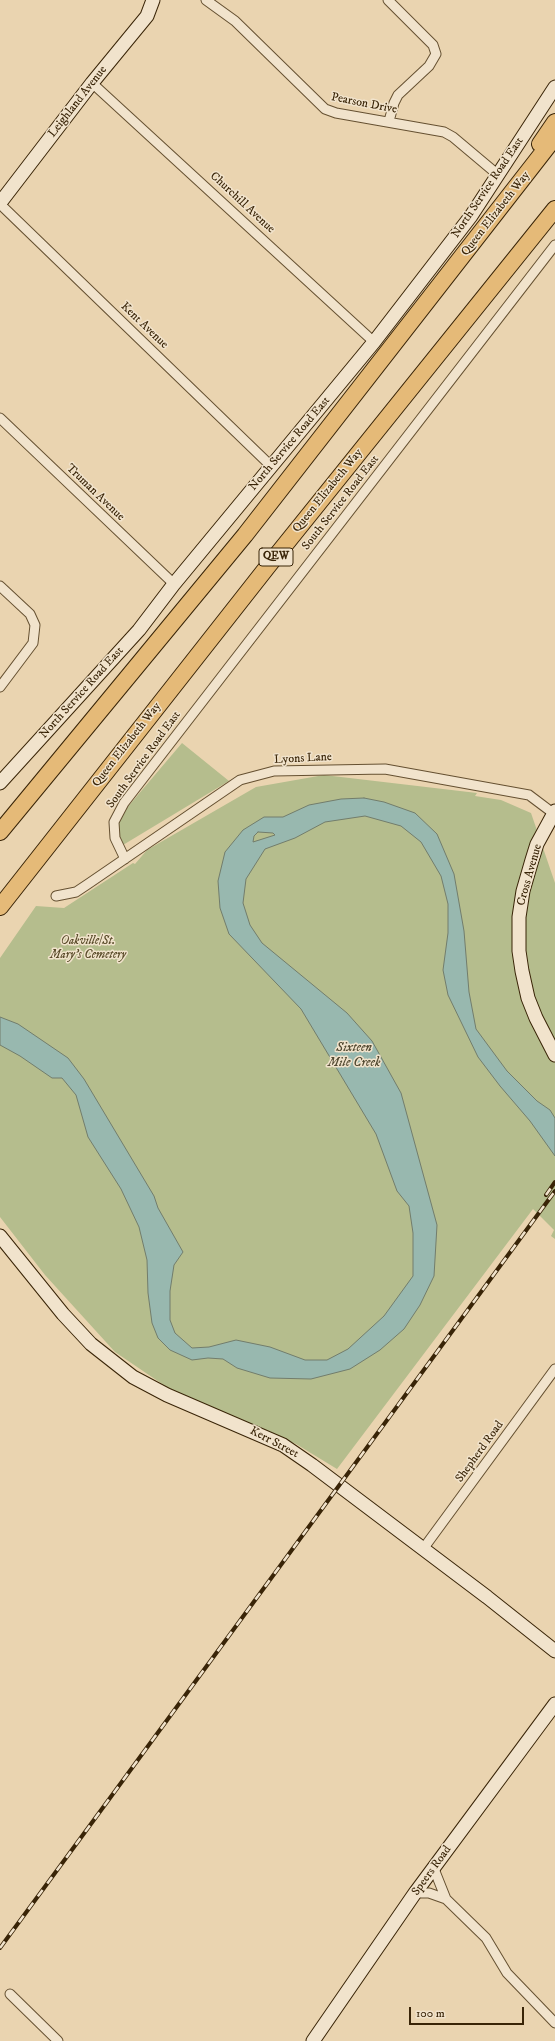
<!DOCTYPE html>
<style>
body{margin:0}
#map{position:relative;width:555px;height:2041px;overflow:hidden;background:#ead4b0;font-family:"IM FELL DW Pica",serif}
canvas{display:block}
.scale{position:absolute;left:409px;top:2007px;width:115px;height:18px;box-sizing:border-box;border:2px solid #392407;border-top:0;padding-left:5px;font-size:12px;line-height:14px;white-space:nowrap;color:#392407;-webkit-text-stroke:3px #f1e3cc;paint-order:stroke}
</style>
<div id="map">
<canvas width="555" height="2041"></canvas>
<div class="scale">100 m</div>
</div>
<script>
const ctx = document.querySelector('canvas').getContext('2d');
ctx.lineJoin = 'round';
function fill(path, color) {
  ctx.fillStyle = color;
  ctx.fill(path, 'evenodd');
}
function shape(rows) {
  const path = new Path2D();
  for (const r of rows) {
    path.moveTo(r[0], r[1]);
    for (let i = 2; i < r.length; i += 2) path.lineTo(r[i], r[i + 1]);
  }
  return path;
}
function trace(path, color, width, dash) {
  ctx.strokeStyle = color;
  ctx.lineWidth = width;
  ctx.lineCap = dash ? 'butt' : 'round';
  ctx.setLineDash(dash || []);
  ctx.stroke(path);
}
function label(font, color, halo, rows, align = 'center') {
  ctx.font = font + ' "IM FELL DW Pica",serif';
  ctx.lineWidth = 3;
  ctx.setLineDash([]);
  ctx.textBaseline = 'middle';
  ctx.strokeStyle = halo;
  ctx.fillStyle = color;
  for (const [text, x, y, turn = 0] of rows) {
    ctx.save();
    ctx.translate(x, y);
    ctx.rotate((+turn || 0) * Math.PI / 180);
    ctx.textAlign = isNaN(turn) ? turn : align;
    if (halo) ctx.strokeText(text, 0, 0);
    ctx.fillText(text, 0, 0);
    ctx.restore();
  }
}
const green = shape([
 [182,743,229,781,123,845,117,832,120,816],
 [324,775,477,793,475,796,501,800,531,813,555,883,555,1239,551,1236,554,1230,533,1209,337,1469,296,1444,174,1392,115,1352,45,1275,0,1217,0,958,36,906,64,908,133,863,135,864,147,850,256,787]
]);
const water = shape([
 [364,798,384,802,415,813,437,834,454,874,464,931,469,992,476,1029,507,1071,537,1101,550,1110,555,1118,555,1156,530,1121,500,1086,478,1057,448,995,443,970,448,933,448,904,441,876,421,842,401,826,365,816,325,822,295,838,265,849,246,879,243,903,250,925,262,943,347,1013,372,1041,401,1093,437,1225,434,1276,420,1305,404,1329,380,1350,350,1369,311,1379,270,1378,237,1368,223,1359,208,1358,192,1360,170,1350,158,1338,152,1323,148,1293,147,1260,139,1227,121,1189,88,1137,76,1095,62,1078,52,1078,20,1056,0,1045,0,1017,18,1024,68,1058,84,1079,154,1196,158,1208,183,1252,174,1265,170,1291,170,1320,175,1333,192,1348,209,1347,236,1340,270,1347,305,1360,327,1360,348,1349,384,1316,413,1276,413,1233,409,1206,397,1191,376,1134,301,1009,229,934,220,908,218,881,225,852,243,830,264,817,283,817,309,805,341,799,364,798],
 [258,832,273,833,275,835,253,842,254,836,258,832]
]);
const street = shape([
 [206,0,235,21,325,109,336,113,444,132,453,137,497,174],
 [388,0,433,45,436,54,429,66,398,95,394,103,389,121],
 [92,83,374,342],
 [0,204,271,466],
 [0,418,174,584],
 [0,586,30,614,35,625,33,643,0,687],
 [125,859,115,838,114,822,124,803,555,245],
 [56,896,76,892,88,884,240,780,274,771,385,769,529,795,553,813],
 [423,1549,555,1369],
 [434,1869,446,1899],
 [415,1893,429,1893,446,1899,486,1938,507,1973,555,2023],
 [10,1994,58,2041]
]);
const secondary = shape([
 [0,203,92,83,147,16,153,0],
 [0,783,139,630,174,584,374,342,471,216,555,87],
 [555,811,537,844,532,860,523,891,519,917,519,951,522,971,528,998,536,1018,555,1055],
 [0,1236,63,1314,91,1344,133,1377,167,1395,283,1445,312,1465,487,1597,555,1651],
 [313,2041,415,1893,555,1704]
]);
const highway = shape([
 [540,144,555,122],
 [0,832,245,535,555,137],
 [0,907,268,566,555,209]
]);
const rail = shape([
 [546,1195,555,1182],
 [0,1948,555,1191]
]);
const shields = [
 [276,557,34]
];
const shieldNames = [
 ["QEW",276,557]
];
const streetNames = [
 ["Leighland Avenue",78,102,-52],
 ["Pearson Drive",364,104,11],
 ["North Service Road East",488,188,-56],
 ["Churchill Avenue",242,203,43],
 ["Queen Elizabeth Way",496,214,-52],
 ["Kent Avenue",144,326,44],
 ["North Service Road East",290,444,-50],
 ["Queen Elizabeth Way",328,491,-51],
 ["Truman Avenue",95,493,44],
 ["South Service Road East",341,503,-52],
 ["North Service Road East",82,693,-48],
 ["Queen Elizabeth Way",127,745,-52],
 ["Lyons Lane",303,759,-3],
 ["South Service Road East",144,760,-54],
 ["Cross Avenue",530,875,-74],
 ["Kerr Street",274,1443,28],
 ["Shepherd Road",480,1452,-54],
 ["Speers Road",432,1871,-54]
];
const parkNames = [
 ["Oakville/St.",88,942],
 ["Mary's Cemetery",88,956]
];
const waterNames = [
 ["Sixteen",354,1048],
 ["Mile Creek",354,1063]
];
fill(green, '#b5bd8d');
fill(water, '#98b8af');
trace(water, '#727d6c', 1);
trace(street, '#655031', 11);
trace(secondary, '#392407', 15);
trace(highway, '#392407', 18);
trace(street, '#f1e3cc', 9);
trace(secondary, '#f1e3cc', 13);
trace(highway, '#e5ba78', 16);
trace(rail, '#392407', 4);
trace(rail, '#f1e3cc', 2.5, [8]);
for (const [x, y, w] of shields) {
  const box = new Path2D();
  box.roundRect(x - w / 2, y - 9, w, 18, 3);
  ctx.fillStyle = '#f1e3cc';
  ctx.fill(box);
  trace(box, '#392407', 1);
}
label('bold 11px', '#392407', null, shieldNames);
label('12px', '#392407', '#f1e3cc', streetNames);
label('italic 12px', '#584a28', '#f1e3cc', parkNames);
label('italic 13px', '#514931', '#f1e3cc', waterNames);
</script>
